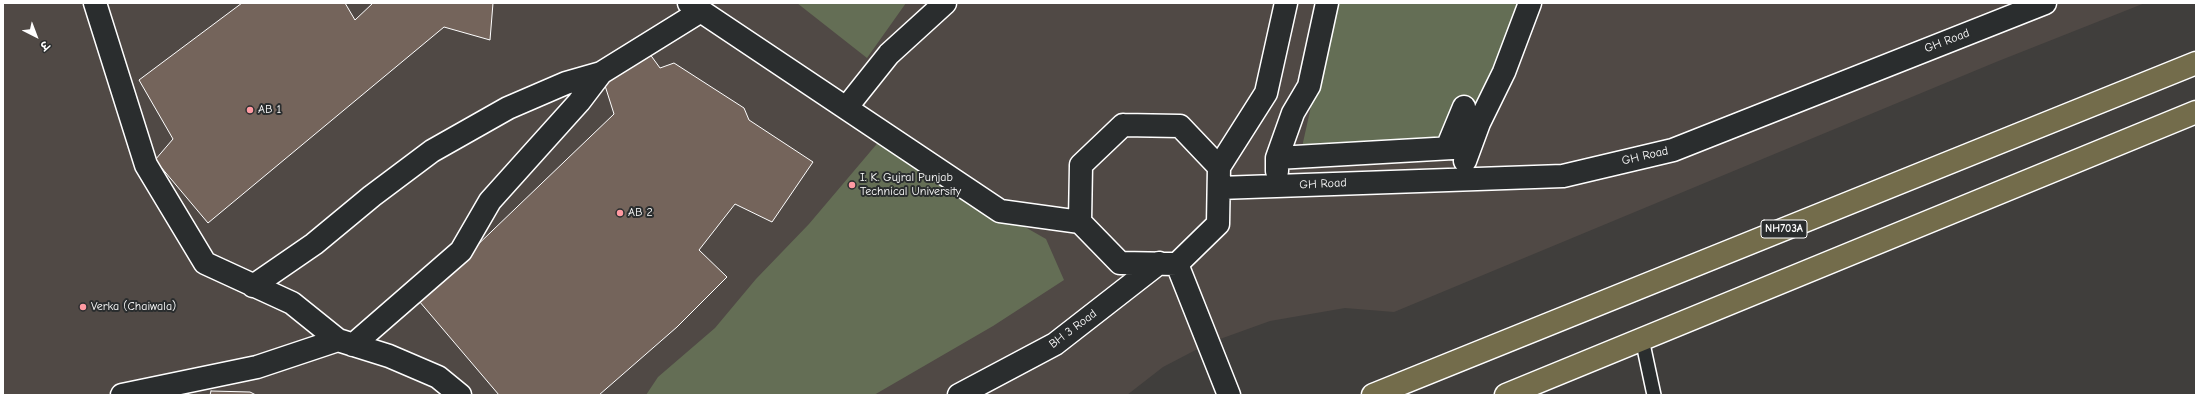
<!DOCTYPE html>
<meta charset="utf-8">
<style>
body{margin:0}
#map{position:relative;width:2199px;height:398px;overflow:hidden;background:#403e3c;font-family:"Comic Neue","Playpen Sans Deva",sans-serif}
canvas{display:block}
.frame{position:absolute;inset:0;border:4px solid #fff;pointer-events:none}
.north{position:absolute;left:16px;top:16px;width:40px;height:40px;-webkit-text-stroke:3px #2a2d2e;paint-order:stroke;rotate:138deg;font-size:11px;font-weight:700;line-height:16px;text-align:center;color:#fff}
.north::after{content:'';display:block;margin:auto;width:14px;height:18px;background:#fff;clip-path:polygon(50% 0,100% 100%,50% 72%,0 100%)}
</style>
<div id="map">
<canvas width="2199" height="398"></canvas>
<div class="frame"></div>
<div class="north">उ</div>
</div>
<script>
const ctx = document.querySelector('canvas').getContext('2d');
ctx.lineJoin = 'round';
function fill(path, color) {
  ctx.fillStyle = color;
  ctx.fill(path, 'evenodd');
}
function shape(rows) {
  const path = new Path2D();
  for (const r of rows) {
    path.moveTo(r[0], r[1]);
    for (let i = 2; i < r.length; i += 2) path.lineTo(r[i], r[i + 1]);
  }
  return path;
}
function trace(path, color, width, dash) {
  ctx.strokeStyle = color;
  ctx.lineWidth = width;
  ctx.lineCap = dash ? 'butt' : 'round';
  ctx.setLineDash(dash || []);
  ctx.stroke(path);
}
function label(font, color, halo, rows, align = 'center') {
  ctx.font = font + ' "Comic Neue",sans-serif';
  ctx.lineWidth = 4;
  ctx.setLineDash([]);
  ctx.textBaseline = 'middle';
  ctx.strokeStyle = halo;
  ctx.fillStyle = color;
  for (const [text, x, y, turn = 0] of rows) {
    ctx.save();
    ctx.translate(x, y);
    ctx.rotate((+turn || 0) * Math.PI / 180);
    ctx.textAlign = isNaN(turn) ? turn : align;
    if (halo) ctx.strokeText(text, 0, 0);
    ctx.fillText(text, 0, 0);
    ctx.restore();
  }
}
const built = shape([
 [3,3,2145,3,1996,62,1394,312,1345,308,1270,321,1209,343,1163,367,1127,395,3,395]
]);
const green = shape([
 [797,3,906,3,867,58],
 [1334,3,1525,3,1461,148,1302,147],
 [881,139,953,186,1046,239,1064,280,993,326,874,395,646,395,658,377,715,328,756,279,809,224]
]);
const building = shape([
 [242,3,345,3,355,20,373,3,493,3,490,40,444,27,208,223,155,160,173,139,139,80,242,3],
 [644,46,660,68,674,63,744,108,749,120,813,162,772,222,735,204,699,250,727,277,677,327,599,395,499,395,419,301,614,114,601,73,644,46],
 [211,391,250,392,256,395,210,395,211,391]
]);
const lane = shape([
 [1642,339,1654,395]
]);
const street = shape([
 [95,3,146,165,205,263,292,303,338,340,389,356,438,377,460,395],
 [689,3,1000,211,1080,222],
 [846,108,889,54,945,3],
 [1123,125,1180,126,1219,167,1218,224,1177,264,1120,263,1080,222,1081,165,1123,125],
 [1447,148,1464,107],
 [1277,158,1470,147],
 [1465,161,1479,123,1504,72,1530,3],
 [1219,167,1266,93,1286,3],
 [1277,171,1277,158,1293,113,1309,86,1327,3],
 [1219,188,1563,176,1673,150,2045,3],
 [1177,264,1229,395],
 [253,286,314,244,372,196,432,151,508,108,566,83,601,73],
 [353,345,461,251,490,201,579,102,601,73,701,11],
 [122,395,257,367,338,340],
 [959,395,1055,344,1159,263]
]);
const highway = shape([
 [1373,395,2196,63],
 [1506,395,2196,112]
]);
const markers = [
 [250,110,4,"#ff9aa2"],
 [852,185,4,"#ff9aa2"],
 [620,213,4,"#ff9aa2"],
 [83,307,4,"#ff9aa2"]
];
const shields = [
 [1784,229,46]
];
const shieldNames = [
 ["NH703A",1784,229]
];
const streetNames = [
 ["GH Road",1947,41,-21],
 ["GH Road",1645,156,-13],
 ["GH Road",1323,184,-3],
 ["BH 3 Road",1073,329,-37]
];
const poiNames = [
 ["AB 1",258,110],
 ["I. K. Gujral Punjab",860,178],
 ["Technical University",860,192],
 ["AB 2",628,213],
 ["Verka (Chaiwala)",91,307]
];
fill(built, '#504945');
fill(green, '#646e55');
fill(building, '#74645b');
trace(building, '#fff', 1);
trace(lane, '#fff', 16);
trace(street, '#fff', 25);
trace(highway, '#fff', 25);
trace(lane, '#2a2d2e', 13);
trace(street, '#2a2d2e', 22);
trace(highway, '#736c4b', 22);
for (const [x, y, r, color] of markers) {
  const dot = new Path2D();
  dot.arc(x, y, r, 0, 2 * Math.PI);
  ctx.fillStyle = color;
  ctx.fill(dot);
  trace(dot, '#2a2d2e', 1.5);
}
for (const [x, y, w] of shields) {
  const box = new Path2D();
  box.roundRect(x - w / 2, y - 9, w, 18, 3);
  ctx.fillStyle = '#2a2d2e';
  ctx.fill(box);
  trace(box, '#fff', 1);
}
label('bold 11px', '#fff', null, shieldNames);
label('12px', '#fff', '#2a2d2e', streetNames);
label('12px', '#fff', '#2a2d2e', poiNames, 'left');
</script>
